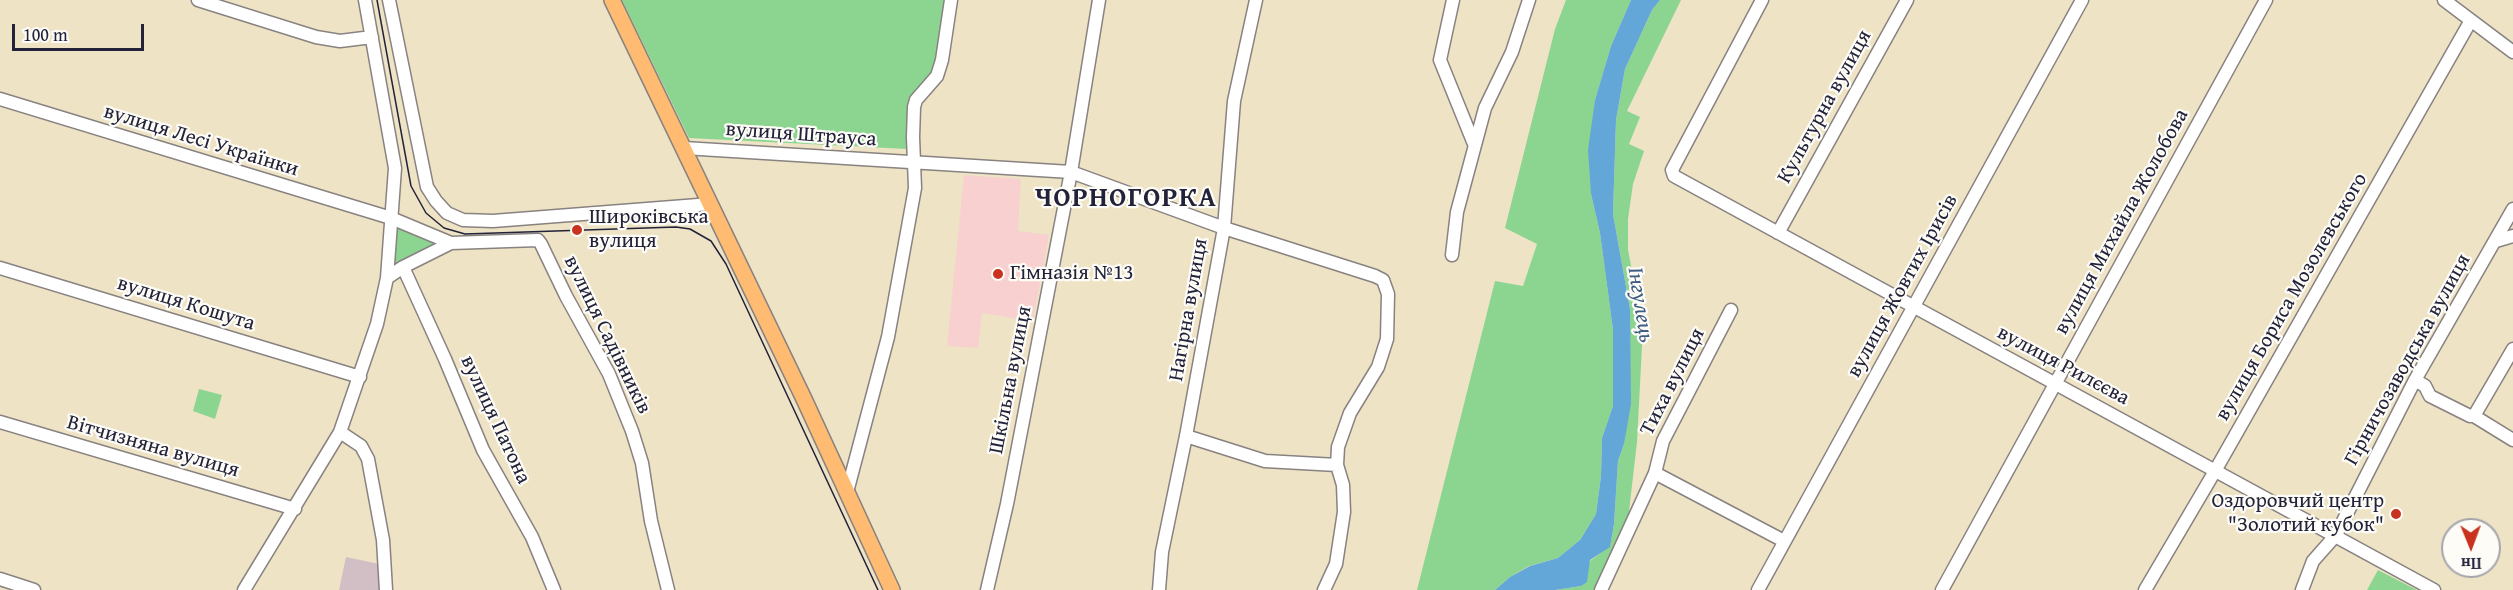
<!DOCTYPE html>
<meta charset="utf-8">
<style>
body{margin:0}
#map{position:relative;width:2513px;height:590px;overflow:hidden;background:#eee3c5;font-family:"Gentium Book Plus",serif}
canvas{display:block}
.north{position:absolute;left:2441px;top:518px;width:60px;height:60px;box-sizing:border-box;background:#fdfcf7;border:2px solid #a5a5ac;border-radius:50%;rotate:179deg;font-size:16px;font-weight:700;line-height:24px;text-align:center;color:#22223b}
.north::after{content:'';display:block;margin:auto;width:21px;height:27px;background:#c8321e;clip-path:polygon(50% 0,100% 100%,50% 72%,0 100%)}
.scale{position:absolute;left:12px;top:24px;width:132px;height:27px;box-sizing:border-box;border:3px solid #22223b;border-top:0;padding-left:8px;font-size:18px;line-height:21px;white-space:nowrap;color:#22223b;-webkit-text-stroke:4px #fdfcf7;paint-order:stroke}
</style>
<div id="map">
<canvas width="2513" height="590"></canvas>
<div class="north">Пн</div>
<div class="scale">100 m</div>
</div>
<script>
const ctx = document.querySelector('canvas').getContext('2d');
ctx.lineJoin = 'round';
function fill(path, color) {
  ctx.fillStyle = color;
  ctx.fill(path, 'evenodd');
}
function shape(rows) {
  const path = new Path2D();
  for (const r of rows) {
    path.moveTo(r[0], r[1]);
    for (let i = 2; i < r.length; i += 2) path.lineTo(r[i], r[i + 1]);
  }
  return path;
}
function trace(path, color, width, dash) {
  ctx.strokeStyle = color;
  ctx.lineWidth = width;
  ctx.lineCap = dash ? 'butt' : 'round';
  ctx.setLineDash(dash || []);
  ctx.stroke(path);
}
function label(font, color, halo, rows, align = 'center') {
  ctx.font = font + ' "Gentium Book Plus",serif';
  ctx.lineWidth = 4.5;
  ctx.setLineDash([]);
  ctx.textBaseline = 'middle';
  ctx.strokeStyle = halo;
  ctx.fillStyle = color;
  for (const [text, x, y, turn = 0] of rows) {
    ctx.save();
    ctx.translate(x, y);
    ctx.rotate((+turn || 0) * Math.PI / 180);
    ctx.textAlign = isNaN(turn) ? turn : align;
    if (halo) ctx.strokeText(text, 0, 0);
    ctx.fillText(text, 0, 0);
    ctx.restore();
  }
}
const built = shape([
 [964,175,1021,179,1018,231,1049,235,1033,321,982,313,978,348,947,346]
]);
const industrial = shape([
 [346,557,384,565,385,590,339,590]
]);
const green = shape([
 [622,0,945,0,934,69,910,102,907,149,689,138],
 [1566,0,1631,0,1611,46,1595,100,1591,194,1600,233,1613,330,1613,406,1602,438,1601,476,1596,514,1580,540,1558,558,1529,566,1510,577,1495,590,1417,590,1495,281,1523,286,1537,244,1505,228,1555,29],
 [1660,0,1681,0,1627,111,1640,117,1629,144,1644,151,1633,184,1628,219,1628,250,1643,327,1637,442,1628,520,1598,590,1555,590,1581,586,1590,561,1610,546,1614,524,1618,461,1624,444,1630,309,1613,214,1616,120,1625,69,1652,10],
 [391,218,451,243,387,278],
 [199,389,222,395,215,419,193,411],
 [2378,570,2417,590,2367,590]
]);
const water = shape([
 [1631,0,1660,0,1652,10,1625,69,1616,120,1613,214,1630,309,1631,404,1624,444,1618,461,1614,524,1610,547,1590,560,1587,582,1581,586,1555,590,1495,590,1510,577,1530,566,1558,558,1580,540,1596,514,1601,476,1602,438,1613,406,1613,330,1600,233,1591,194,1588,150,1595,100,1611,46]
]);
const minor = shape([
 [198,0,316,37,340,41,372,37],
 [389,0,427,187,436,201,447,213,463,220,493,221,711,204],
 [1453,0,1440,60,1474,144],
 [1762,0,1672,170,1674,176,2434,590],
 [2444,0,2513,52],
 [0,99,391,218,451,243],
 [684,148,1071,172,1224,228,1375,276,1383,280,1388,294,1387,339,1378,367,1350,413,1338,447,1337,465,1343,485,1344,512,1336,564,1324,590],
 [1778,233,1907,0],
 [2496,241,2513,236],
 [1452,255,1457,212,1485,108,1512,52,1529,0],
 [403,267,445,359,483,450,532,537,554,590],
 [0,268,360,377],
 [387,278,403,267,451,243,538,240,541,244,566,296,609,374,632,431,642,463,651,521,668,590],
 [2415,380,2425,386,2430,396,2470,416,2474,416,2513,440],
 [2474,416,2513,349],
 [0,422,295,509],
 [340,432,361,446,368,459,383,540,386,590],
 [1186,436,1265,461,1337,465],
 [1655,473,1784,541],
 [847,492,888,337,915,188,913,137,914,107,916,100,937,76,942,60,951,0],
 [0,579,34,590],
 [244,590,340,432,377,324,387,278,395,168,365,0],
 [987,590,1007,504,1071,172,1099,0],
 [1159,590,1162,552,1186,436,1224,228,1234,101,1256,0],
 [1601,590,1655,473,1663,441,1731,310],
 [1758,590,2082,0],
 [1942,590,2266,0],
 [2145,590,2215,471,2470,22],
 [2302,590,2313,561,2336,535,2415,380,2513,209]
]);
const major = shape([
 [612,0,804,399,892,590]
]);
const tram = shape([
 [377,0,411,186,426,213,444,228,465,234,676,227,690,229,711,241,726,264,878,590]
]);
const markers = [
 [577,230,6,"#c8321e"],
 [998,274,6,"#c8321e"],
 [2396,514,6,"#c8321e"]
];
const streetNames = [
 ["Культурна вулиця",1825,107,-61],
 ["вулиця Штрауса",801,135,4],
 ["вулиця Лесі Українки",201,141,17],
 ["вулиця Михайла Жолобова",2122,222,-61],
 ["вулиця Жовтих Ірисів",1903,286,-61],
 ["вулиця Бориса Мозолевського",2292,297,-60],
 ["вулиця Кошута",186,304,17],
 ["Нагірна вулиця",1189,310,-80],
 ["вулиця Садівників",607,335,64],
 ["Гірничозаводська вулиця",2408,360,-61],
 ["вулиця Рилєєва",2063,366,28],
 ["Шкільна вулиця",1011,380,-79],
 ["Тиха вулиця",1673,382,-63],
 ["вулиця Патона",495,420,65],
 ["Вітчизняна вулиця",153,447,16]
];
const poiNames = [
 ["Широківська",589,218],
 ["вулиця",589,242],
 ["Гімназія №13",1010,274],
 ["Оздоровчий центр",2384,502,"right"],
 ["\"Золотий кубок\"",2384,526,"right"]
];
const waterNames = [
 ["Інгулець",1640,305,81]
];
const districtNames = [
 ["ЧОРНОГОРКА",1126,199]
];
fill(built, '#f7d0cf');
fill(industrial, '#d2bec5');
fill(green, '#8cd591');
fill(water, '#63a7d8');
trace(minor, '#888280', 15);
trace(major, '#888280', 18);
trace(minor, '#fff', 12);
trace(major, '#febb71', 15);
trace(tram, '#22223b', 1.5);
for (const [x, y, r, color] of markers) {
  const dot = new Path2D();
  dot.arc(x, y, r, 0, 2 * Math.PI);
  ctx.fillStyle = color;
  ctx.fill(dot);
  trace(dot, '#fdfcf7', 2);
}
label('21px', '#22223b', '#fdfcf7', streetNames);
label('21px', '#22223b', '#fdfcf7', poiNames, 'left');
label('italic 22px', '#3f5e82', '#fdfcf7', waterNames);
ctx.letterSpacing = '1.5px';
label('bold 27px', '#22223b', '#fdfcf7', districtNames);
ctx.letterSpacing = '0px';
</script>
